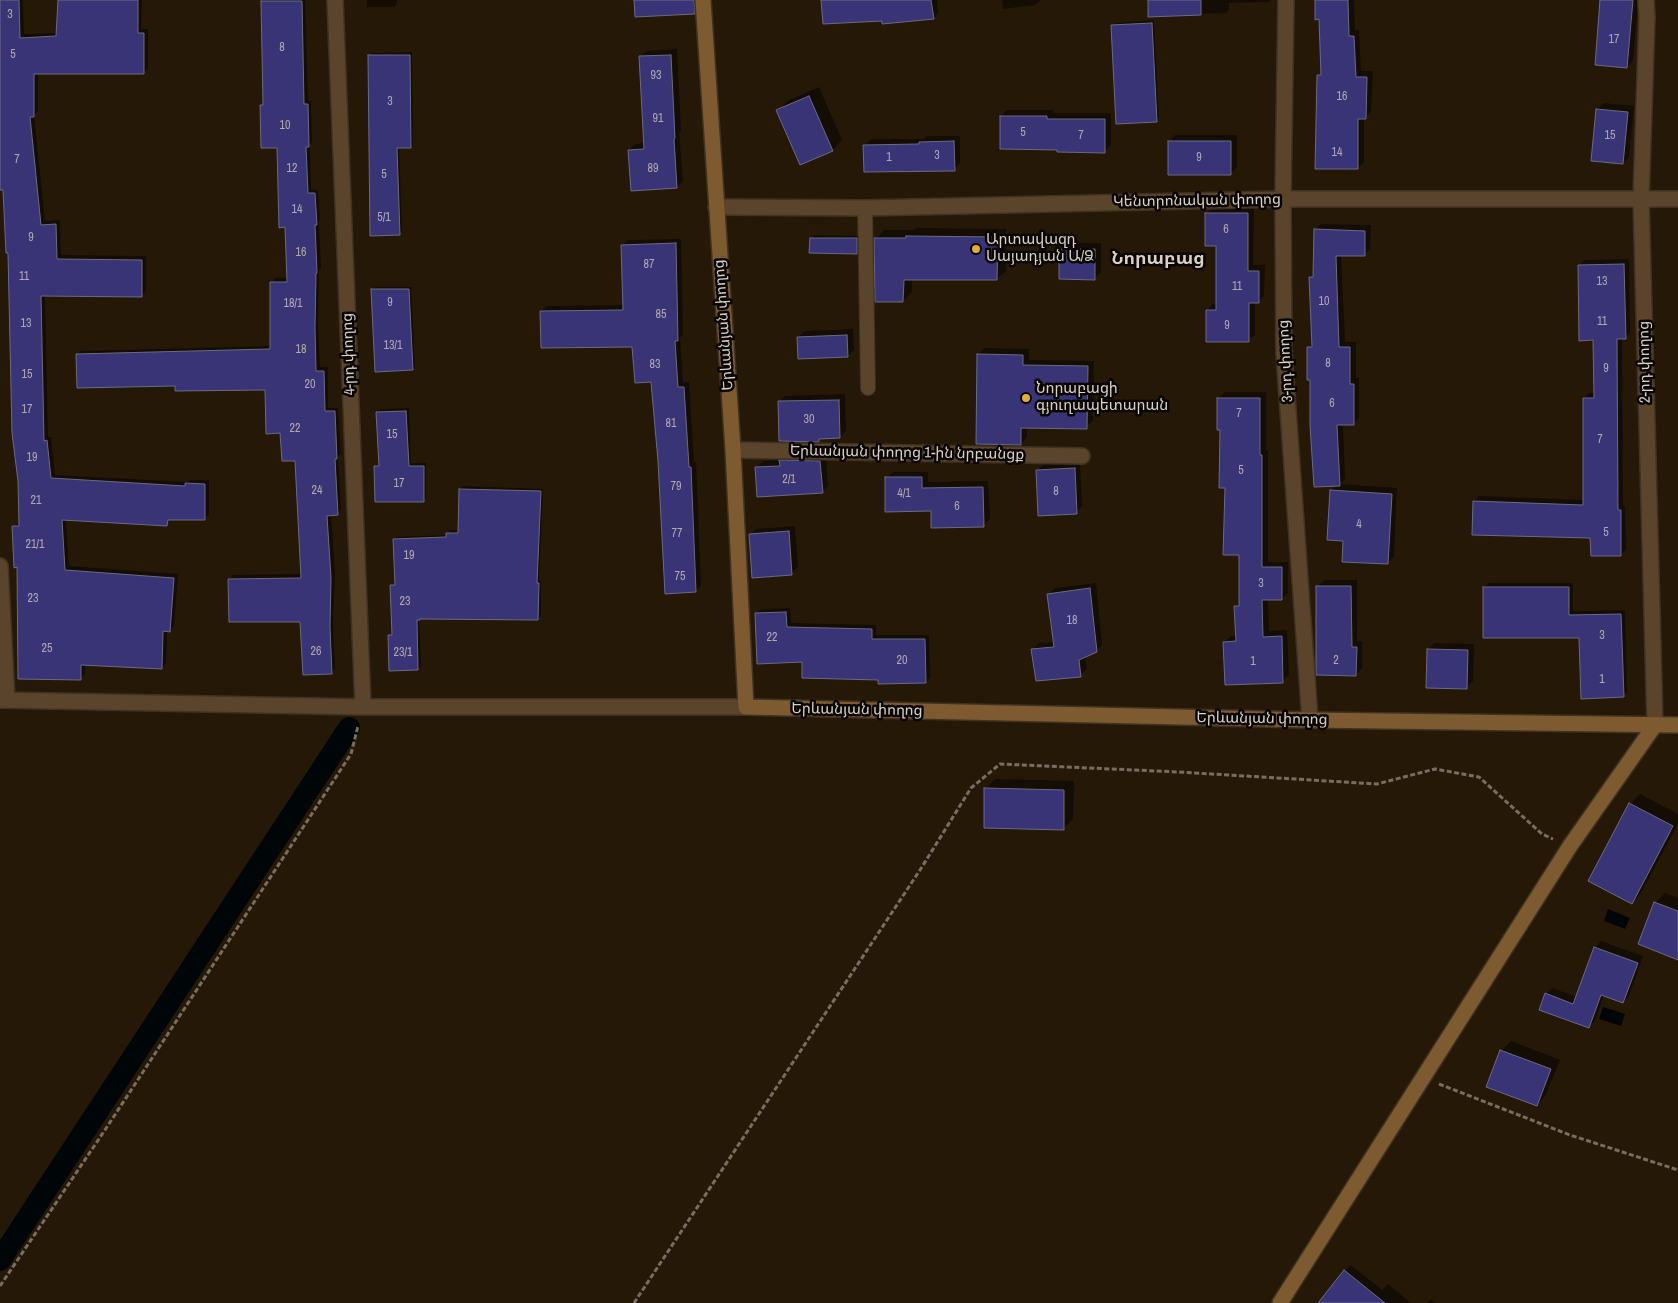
<!DOCTYPE html>
<meta charset="utf-8">
<style>
body{margin:0}
canvas{display:block;background:#251807}
</style>
<canvas width="1678" height="1303"></canvas>
<script>
const ctx = document.querySelector('canvas').getContext('2d');
ctx.lineJoin = 'round';
function fill(path, color) {
  ctx.fillStyle = color;
  ctx.fill(path, 'evenodd');
}
function shape(rows) {
  const path = new Path2D();
  for (const r of rows) {
    path.moveTo(r[0], r[1]);
    for (let i = 2; i < r.length; i += 2) path.lineTo(r[i], r[i + 1]);
  }
  return path;
}
function trace(path, color, width, dash) {
  ctx.strokeStyle = color;
  ctx.lineWidth = width;
  ctx.lineCap = dash ? 'butt' : 'round';
  ctx.setLineDash(dash || []);
  ctx.stroke(path);
}
function label(font, color, halo, rows, align = 'center') {
  ctx.font = font + ' "Archivo Narrow","Noto Sans Armenian",sans-serif';
  ctx.lineWidth = 5;
  ctx.setLineDash([]);
  ctx.textBaseline = 'middle';
  ctx.strokeStyle = halo;
  ctx.fillStyle = color;
  for (const [text, x, y, turn = 0] of rows) {
    ctx.save();
    ctx.translate(x, y);
    ctx.rotate((+turn || 0) * Math.PI / 180);
    ctx.textAlign = isNaN(turn) ? turn : align;
    if (halo) ctx.strokeText(text, 0, 0);
    ctx.fillText(text, 0, 0);
    ctx.restore();
  }
}
const water = shape([
 [1608,909,1630,918,1625,929,1604,921],
 [1603,1007,1625,1014,1621,1026,1599,1019]
]);
const shadow = shape([
 [0,0,23,0,24,34,58,33,58,0,142,0,141,29,148,29,148,68,144,73,38,73,38,111,34,115,45,221,60,220,61,255,146,256,146,291,142,295,45,295,48,437,51,437,55,475,188,482,190,480,209,480,209,515,204,519,171,518,167,525,66,519,69,566,178,574,174,626,170,630,167,630,166,663,161,668,85,664,85,674,80,679,18,566,13,527,20,522,9,252,4,188,0,181],
 [264,0,305,0,308,101,311,101,312,142,310,145,311,190,318,190,320,220,319,222,321,268,319,270,318,323,320,367,328,367,328,408,338,408,341,454,338,456,341,510,337,514,331,514,335,573,333,622,335,669,331,673,301,620,230,579,233,575,302,574,296,459,281,431,266,388,176,385,77,355,81,351,271,346,272,282,275,278,288,278,286,226,279,147,261,105,264,103,262,2],
 [367,0,397,0,397,4,394,7,367,7],
 [823,0,937,0,938,13,934,18,883,20],
 [1002,0,1040,0,1040,1,1035,5,1003,9],
 [1149,0,1271,0,1269,2,1229,3,1229,9,1226,13,1150,15],
 [1316,0,1354,0,1355,30,1359,30,1361,71,1373,71,1371,112,1364,118,1364,162,1358,168,1319,76,1322,72,1320,18],
 [1601,0,1638,0,1633,61,1627,67],
 [1154,20,1159,118,1156,121,1112,25,1115,23],
 [677,49,681,131,679,133,683,181,677,187,629,150,635,144,645,143,640,57,647,51],
 [412,52,413,144,411,147,399,147,402,231,399,234,369,56,372,53],
 [819,87,842,140,833,150,801,164,778,111,787,101],
 [1604,103,1634,106,1629,157,1623,163,1592,160,1597,109],
 [1007,110,1053,110,1053,113,1111,113,1111,145,1105,151,1058,149,1001,116],
 [1175,135,1237,135,1237,167,1231,173,1169,142],
 [927,136,960,136,960,163,954,170,864,146,871,139,924,139],
 [1212,208,1254,208,1253,265,1265,265,1264,296,1258,302,1255,302,1255,335,1248,341,1207,310,1213,304,1217,304,1217,244,1206,214],
 [1321,224,1371,225,1370,249,1364,255,1341,254,1345,342,1356,342,1356,378,1359,378,1359,418,1353,424,1343,424,1345,479,1340,484,1397,488,1394,557,1387,563,1344,539,1331,491,1337,485,1312,379,1308,348,1313,343,1310,278,1314,274,1315,230],
 [916,228,1006,229,1006,271,997,279,912,279,912,292,903,301,876,239,884,230,914,230],
 [814,235,859,236,859,250,857,253,811,238],
 [681,239,683,334,680,338,683,382,689,382,694,462,696,462,701,585,696,591,659,461,653,380,633,346,541,311,547,306,624,305,622,246,628,240],
 [1066,243,1101,243,1101,272,1095,278,1060,249],
 [1629,259,1630,333,1625,338,1622,338,1623,506,1625,506,1626,550,1620,555,1592,537,1474,502,1479,496,1584,500,1584,398,1589,393,1595,393,1594,339,1579,266,1584,260],
 [375,287,411,287,415,366,413,369,372,290],
 [853,329,854,350,848,356,798,337,805,331],
 [984,348,1029,349,1029,360,1094,361,1093,421,1086,427,1027,426,1027,437,1021,444,978,355],
 [1225,392,1266,392,1266,450,1268,450,1268,562,1288,562,1288,593,1282,599,1268,599,1269,631,1287,630,1289,675,1282,682,1224,643,1231,636,1237,636,1236,606,1240,602,1241,554,1226,486,1218,398],
 [845,394,846,431,840,437,822,438,819,441,779,402,785,396],
 [409,408,411,463,426,463,426,498,424,500,375,466,380,464,378,412,381,409],
 [787,454,826,455,828,486,822,492,756,468,763,461,781,460],
 [1080,463,1082,506,1076,513,1037,471,1044,464],
 [893,472,928,472,928,482,988,481,990,519,983,526,932,510,886,478],
 [463,486,543,489,539,581,541,581,541,615,538,618,421,617,419,619,421,666,418,669,389,636,392,633,391,585,396,583,395,539,397,537,447,535,450,530,459,531,460,489],
 [795,526,798,567,792,573,750,535,756,529],
 [1324,580,1357,580,1357,641,1362,641,1362,668,1356,675,1317,587],
 [1096,583,1102,645,1096,651,1085,656,1087,669,1080,675,1033,649,1039,643,1055,642,1049,594,1055,588],
 [1489,583,1573,583,1573,611,1625,610,1627,692,1623,696,1580,637,1485,587],
 [790,608,791,623,876,625,876,635,929,635,930,678,926,682,879,679,803,661,756,614,761,609],
 [1434,643,1474,644,1473,681,1466,688,1428,650],
 [995,779,1074,781,1073,819,1063,829,986,789],
 [1640,794,1678,814,1678,824,1641,893,1632,903,1590,881,1630,804],
 [1665,893,1678,898,1678,958,1655,903],
 [1601,941,1643,956,1629,996,1623,1002,1604,995,1595,1021,1589,1027,1546,994,1552,988,1577,997,1595,948],
 [1511,1041,1560,1060,1546,1095,1537,1105,1501,1051],
 [1351,1265,1382,1290,1388,1284,1411,1303,1333,1303,1345,1271],
 [1431,1299,1436,1303,1427,1303]
]);
const canal = shape([
 [0,1260,349,728]
]);
const building = shape([
 [0,0,19,0,20,38,56,36,58,0,138,0,138,33,144,33,144,74,34,74,34,117,30,117,41,225,56,224,57,259,142,260,142,297,41,296,44,441,47,440,51,478,185,486,185,483,205,484,205,520,168,520,167,526,62,520,65,570,174,578,170,632,163,631,162,669,81,665,81,680,18,679,17,567,14,568,12,526,19,526,18,481,12,433,8,253,6,253,3,190,0,190,0,0],
 [634,0,694,0,695,14,635,17,634,0],
 [821,0,931,0,934,19,882,24,882,21,823,24,821,0],
 [1148,0,1201,0,1201,15,1148,17,1148,0],
 [1315,0,1348,0,1349,36,1354,36,1356,77,1367,77,1366,119,1358,119,1358,169,1315,169,1317,75,1321,75,1319,19,1315,20,1315,0],
 [1600,0,1633,0,1627,68,1595,65,1600,0],
 [261,1,302,1,304,104,308,104,309,147,306,147,308,193,315,193,317,225,315,225,317,273,316,273,315,327,316,371,324,371,325,411,335,411,337,459,335,459,338,515,327,516,331,578,330,627,332,674,303,675,300,622,229,622,228,579,301,578,295,461,282,461,280,433,266,434,265,390,175,391,175,386,77,388,76,354,270,349,270,282,287,282,285,227,279,228,277,148,261,148,260,105,263,105,261,1],
 [1152,23,1157,122,1116,124,1111,25,1152,23],
 [368,55,410,55,411,148,397,148,400,235,370,236,368,55],
 [671,55,675,138,674,139,677,188,631,191,628,150,644,149,639,56,671,55],
 [809,96,833,151,800,165,776,110,809,96],
 [1596,109,1628,112,1623,164,1591,161,1596,109],
 [1000,116,1047,116,1047,119,1105,119,1105,153,1057,152,1057,150,1000,149,1000,116],
 [954,141,955,171,864,172,863,145,919,144,919,142,954,141],
 [1168,141,1231,141,1231,175,1168,175,1168,141],
 [1205,213,1248,213,1248,271,1259,271,1259,303,1249,303,1249,342,1206,342,1206,310,1216,310,1216,246,1205,246,1205,213],
 [1314,229,1365,231,1365,256,1336,256,1339,347,1350,347,1350,384,1354,384,1354,425,1337,425,1340,486,1314,487,1310,425,1310,380,1307,380,1307,347,1312,347,1309,277,1313,277,1314,229],
 [906,236,998,237,997,280,904,280,903,302,875,302,874,238,906,238,906,236],
 [810,238,857,238,857,254,809,253,810,238],
 [676,243,678,341,675,341,678,387,684,387,689,467,691,467,696,592,665,594,658,461,651,382,635,383,632,347,541,348,540,311,623,310,621,245,676,243],
 [1059,249,1095,249,1095,280,1059,279,1059,249],
 [1624,264,1626,339,1617,339,1618,510,1621,510,1621,556,1591,556,1590,538,1472,535,1473,501,1583,505,1583,398,1594,398,1593,340,1579,341,1578,265,1624,264],
 [371,289,409,289,413,370,375,372,371,289],
 [847,335,848,357,798,359,797,337,847,335],
 [977,354,1023,355,1023,365,1088,366,1087,429,1021,428,1021,445,976,444,977,354],
 [1217,398,1260,398,1260,455,1262,455,1262,567,1282,567,1282,600,1262,600,1263,637,1282,636,1283,683,1225,685,1223,642,1236,641,1234,606,1239,606,1239,555,1223,555,1225,488,1219,488,1220,430,1217,430,1217,398],
 [839,400,840,438,819,439,819,442,779,441,778,401,839,400],
 [406,411,409,466,424,466,424,502,375,502,374,466,379,466,376,412,406,411],
 [779,460,820,461,823,493,757,497,755,467,780,466,779,460],
 [1075,468,1077,514,1038,516,1036,470,1075,468],
 [885,477,922,477,922,488,983,487,984,527,931,528,931,511,885,512,885,477],
 [459,489,541,491,537,583,539,583,538,620,420,619,420,620,417,620,418,670,389,671,388,635,392,635,390,585,395,585,393,539,446,537,446,533,458,533,459,489],
 [1330,490,1392,494,1388,564,1342,562,1343,541,1327,540,1330,490],
 [789,531,792,575,752,578,749,534,789,531],
 [1316,586,1351,586,1352,647,1357,647,1356,676,1316,675,1316,586],
 [1483,587,1569,587,1569,615,1621,614,1624,697,1581,699,1579,638,1483,638,1483,587],
 [1090,588,1097,652,1079,660,1081,677,1036,681,1031,649,1054,647,1047,594,1090,588],
 [786,612,787,627,872,629,872,639,925,639,926,683,878,684,878,680,802,678,802,662,757,664,755,613,786,612],
 [1427,649,1468,650,1467,689,1426,688,1427,649],
 [984,788,1064,790,1064,830,984,828,984,788],
 [1629,803,1673,826,1632,904,1588,881,1629,803],
 [1654,902,1678,911,1678,960,1638,944,1654,902],
 [1594,947,1638,963,1623,1003,1601,995,1589,1028,1539,1010,1545,993,1573,1004,1594,947],
 [1500,1050,1551,1069,1537,1106,1486,1087,1500,1050],
 [1344,1270,1385,1303,1318,1303,1344,1270]
]);
const path = shape([
 [1439,1084,1570,1135,1678,1170],
 [0,1286,105,1130,351,754,358,726],
 [634,1303,920,870,971,788,1000,764,1179,772,1377,784,1435,769,1479,777,1542,834,1553,839]
]);
const lane = shape([
 [865,208,868,388]
]);
const street = shape([
 [335,0,363,707],
 [1286,0,1283,199,1284,353,1310,720],
 [1646,0,1647,17,1641,199,1655,725],
 [716,207,865,208,1283,199,1678,199],
 [733,450,1082,456],
 [0,566,7,700],
 [0,700,363,707,746,707]
]);
const secondary = shape([
 [703,0,733,450,746,707,1310,720,1678,725],
 [1280,1303,1570,846,1655,725]
]);
const markers = [
 [976,249,5,"#e1af34"],
 [1026,398,5,"#e1af34"]
];
const numberNames = [
 ["3",10,15],
 ["17",1614,40],
 ["8",282,48],
 ["5",13,55],
 ["93",656,76],
 ["16",1342,97],
 ["3",390,102],
 ["91",658,119],
 ["10",285,126],
 ["5",1023,133],
 ["7",1081,136],
 ["15",1610,136],
 ["14",1337,153],
 ["3",937,156],
 ["1",889,158],
 ["9",1199,158],
 ["7",17,160],
 ["12",292,169],
 ["89",653,169],
 ["5",384,175],
 ["14",297,210],
 ["5/1",384,218],
 ["6",1226,230],
 ["9",31,238],
 ["16",301,253],
 ["87",649,265],
 ["11",24,277],
 ["13",1602,282],
 ["11",1237,287],
 ["10",1324,302],
 ["9",390,303],
 ["18/1",293,304],
 ["85",661,315],
 ["11",1602,322],
 ["13",26,324],
 ["9",1227,326],
 ["13/1",393,346],
 ["18",301,350],
 ["8",1328,364],
 ["83",655,365],
 ["9",1606,369],
 ["15",27,375],
 ["20",310,385],
 ["6",1332,404],
 ["17",27,410],
 ["7",1239,414],
 ["30",809,420],
 ["81",671,424],
 ["22",295,429],
 ["15",392,435],
 ["7",1600,440],
 ["19",32,458],
 ["5",1241,471],
 ["2/1",789,480],
 ["17",399,484],
 ["79",676,487],
 ["24",317,491],
 ["8",1056,492],
 ["4/1",904,494],
 ["21",36,501],
 ["6",957,507],
 ["4",1359,525],
 ["5",1606,533],
 ["77",677,534],
 ["21/1",35,545],
 ["19",409,556],
 ["75",680,577],
 ["3",1261,584],
 ["23",33,599],
 ["23",405,602],
 ["18",1072,621],
 ["3",1602,636],
 ["22",772,638],
 ["25",47,649],
 ["26",316,652],
 ["23/1",403,653],
 ["20",902,661],
 ["2",1336,661],
 ["1",1253,662],
 ["1",1602,680]
];
const streetNames = [
 ["Կենտրոնական փողոց",1197,201,-1],
 ["Երևանյան փողոց",724,325,-94],
 ["4-րդ փողոց",349,354,-92],
 ["3-րդ փողոց",1286,361,-93],
 ["2-րդ փողոց",1645,362,-91],
 ["Երևանյան փողոց 1-ին նրբանցք",907,453,1],
 ["Երևանյան փողոց",857,710,1],
 ["Երևանյան փողոց",1262,719,1]
];
const poiNames = [
 ["Արտավազդ",986,240],
 ["Սայադյան Ա/Ձ",986,257],
 ["Նորաբացի",1036,389],
 ["գյուղապետարան",1036,406]
];
const quarterNames = [
 ["Նորաբաց",1158,259]
];
fill(water, '#000607');
fill(shadow, '#0007');
trace(canal, '#000607', 22);
fill(building, '#393476');
trace(building, '#6a6b81', 1);
trace(lane, '#3e3222', 16);
trace(street, '#3e3222', 18);
trace(secondary, '#3e3222', 18);
trace(path, '#796d60', 3, [5, 2.5]);
trace(lane, '#5a442b', 14);
trace(street, '#5a442b', 15);
trace(secondary, '#7e5a31', 15);
for (const [x, y, r, color] of markers) {
  const dot = new Path2D();
  dot.arc(x, y, r, 0, 2 * Math.PI);
  ctx.fillStyle = color;
  ctx.fill(dot);
  trace(dot, '#090502', 2);
}
label('12px', '#b1a9b2', null, numberNames);
label('15px', '#d9d0c6', '#090502', streetNames);
label('15px', '#d9d0c6', '#090502', poiNames, 'left');
label('bold 18px', '#d9d0c6', '#090502', quarterNames);
</script>
